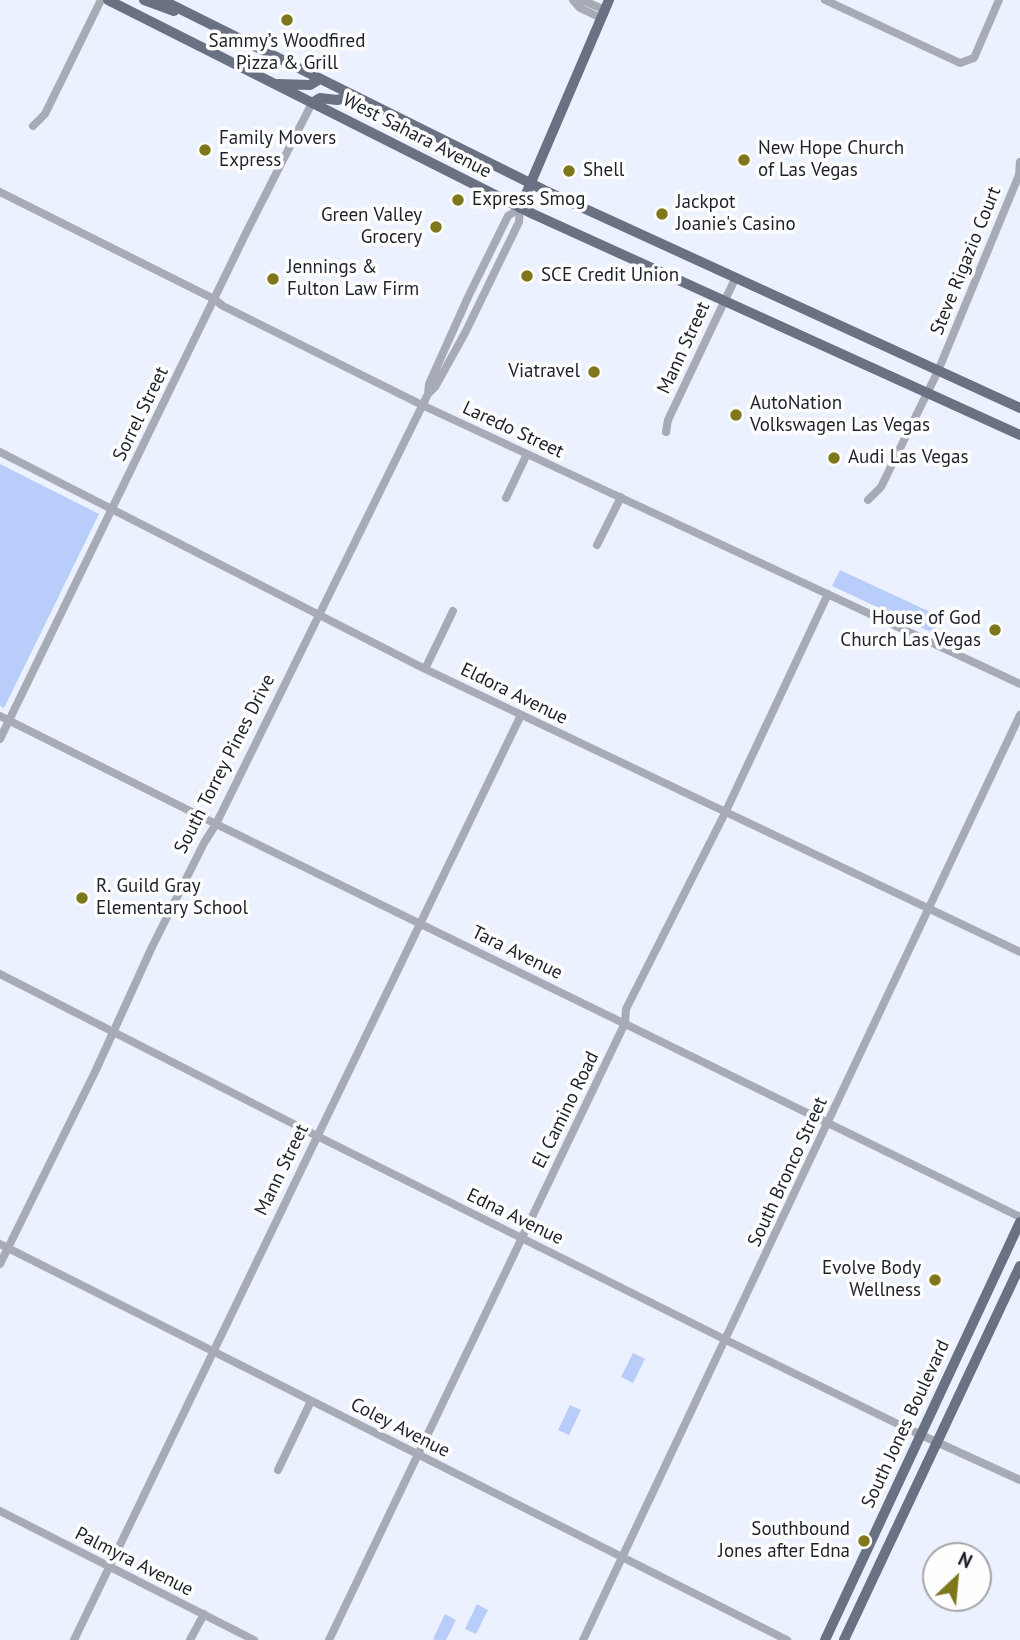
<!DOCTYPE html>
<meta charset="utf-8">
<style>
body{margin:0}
#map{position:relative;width:1020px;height:1640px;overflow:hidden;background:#ebf1ff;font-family:"PT Sans",sans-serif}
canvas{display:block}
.north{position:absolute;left:922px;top:1542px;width:70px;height:70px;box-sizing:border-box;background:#fefefe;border:2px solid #a4a6a9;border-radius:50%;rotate:26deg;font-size:19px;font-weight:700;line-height:28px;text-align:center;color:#1d2129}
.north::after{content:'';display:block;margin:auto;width:24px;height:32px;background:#7f771b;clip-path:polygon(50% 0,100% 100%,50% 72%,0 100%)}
</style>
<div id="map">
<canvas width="1020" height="1640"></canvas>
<div class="north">N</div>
</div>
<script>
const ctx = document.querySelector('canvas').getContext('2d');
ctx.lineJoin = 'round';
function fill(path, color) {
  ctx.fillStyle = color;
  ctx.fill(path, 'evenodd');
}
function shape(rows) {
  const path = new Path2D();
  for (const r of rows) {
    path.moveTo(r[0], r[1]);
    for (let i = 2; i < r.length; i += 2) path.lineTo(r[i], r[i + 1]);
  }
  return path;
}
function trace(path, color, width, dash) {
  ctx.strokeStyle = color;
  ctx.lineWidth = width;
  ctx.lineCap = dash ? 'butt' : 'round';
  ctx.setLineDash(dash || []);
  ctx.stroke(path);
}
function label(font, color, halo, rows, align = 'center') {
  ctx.font = font + ' "PT Sans",sans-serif';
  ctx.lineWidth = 7;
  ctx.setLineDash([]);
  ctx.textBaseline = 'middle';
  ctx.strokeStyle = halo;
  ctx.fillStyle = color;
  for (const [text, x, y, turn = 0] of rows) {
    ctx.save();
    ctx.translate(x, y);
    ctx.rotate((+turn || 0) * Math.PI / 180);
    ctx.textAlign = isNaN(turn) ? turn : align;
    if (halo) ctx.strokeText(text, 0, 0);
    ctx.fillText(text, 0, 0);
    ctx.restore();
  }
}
const green = shape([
 [0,464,99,514,4,708,0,706],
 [840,570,941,617,933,633,832,586],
 [633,1353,645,1359,633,1383,621,1377],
 [570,1405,581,1410,569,1435,558,1430],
 [477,1604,488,1610,476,1634,465,1629],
 [445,1614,456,1620,446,1640,435,1640,433,1639]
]);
const minor = shape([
 [573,0,580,8,601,18],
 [582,0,605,10],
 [825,0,960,63,974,58,999,0],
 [33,126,45,114,101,0],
 [0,192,214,299,223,306,422,405,1020,684],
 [428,394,435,387,465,333,519,222,520,208],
 [666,432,668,420,735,279],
 [0,452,425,669,1020,952],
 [506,498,527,454],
 [868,500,881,487,938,371,1019,175,1020,162],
 [597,545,621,497],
 [425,669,453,611],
 [0,716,216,824,1020,1217],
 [0,739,246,233,312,103],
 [0,974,317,1136,726,1340,908,1429,1020,1480],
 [0,1244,787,1640],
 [0,1264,95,1072,152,947,204,843,216,824,428,394,429,384,469,295,508,216,520,208],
 [278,1470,311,1401],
 [0,1511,254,1640],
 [74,1640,521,715],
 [190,1640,204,1614],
 [329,1640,625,1023,626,1009,725,813,828,594],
 [583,1640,1020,715]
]);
const major = shape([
 [108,0,533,214,1020,435],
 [144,0,174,11],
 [162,0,544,190,1020,408],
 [278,84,310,85,320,79],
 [312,103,320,98,337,100,355,96],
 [520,208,609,0],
 [825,1640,1020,1222],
 [844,1640,1020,1266]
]);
const markers = [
 [287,20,7,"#7f771b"],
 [205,150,7,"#7f771b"],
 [744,160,7,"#7f771b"],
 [569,171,7,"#7f771b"],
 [458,200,7,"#7f771b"],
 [662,214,7,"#7f771b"],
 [436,227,7,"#7f771b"],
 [527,276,7,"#7f771b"],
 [273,279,7,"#7f771b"],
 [594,372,7,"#7f771b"],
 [736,415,7,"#7f771b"],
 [834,458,7,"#7f771b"],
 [995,630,7,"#7f771b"],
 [82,898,7,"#7f771b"],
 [935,1280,7,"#7f771b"],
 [864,1541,7,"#7f771b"]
];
const poiNames = [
 ["Sammy’s Woodfired",287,42,"center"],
 ["Pizza & Grill",287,64,"center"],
 ["Family Movers",219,139],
 ["Express",219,161],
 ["New Hope Church",758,149],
 ["of Las Vegas",758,171],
 ["Shell",583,171],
 ["Express Smog",472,200],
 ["Jackpot",676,203],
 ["Joanie's Casino",676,225],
 ["Green Valley",422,216,"right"],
 ["Grocery",422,238,"right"],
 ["Jennings &",287,268],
 ["Fulton Law Firm",287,290],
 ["SCE Credit Union",541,276],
 ["Viatravel",580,372,"right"],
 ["AutoNation",750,404],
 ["Volkswagen Las Vegas",750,426],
 ["Audi Las Vegas",848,458],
 ["House of God",981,619,"right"],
 ["Church Las Vegas",981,641,"right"],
 ["R. Guild Gray",96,887],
 ["Elementary School",96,909],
 ["Evolve Body",921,1269,"right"],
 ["Wellness",921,1291,"right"],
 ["Southbound",850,1530,"right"],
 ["Jones after Edna",850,1552,"right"]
];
const streetNames = [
 ["West Sahara Avenue",417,136,27],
 ["Steve Rigazio Court",966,261,-68],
 ["Mann Street",684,348,-65],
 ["Sorrel Street",141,414,-64],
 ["Laredo Street",513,430,25],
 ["Eldora Avenue",514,694,26],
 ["South Torrey Pines Drive",225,764,-63],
 ["Tara Avenue",517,953,26],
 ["El Camino Road",566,1110,-64],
 ["Mann Street",282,1170,-64],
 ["South Bronco Street",788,1172,-65],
 ["Edna Avenue",515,1217,26],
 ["South Jones Boulevard",906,1424,-65],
 ["Coley Avenue",400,1428,27],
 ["Palmyra Avenue",134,1562,27]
];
fill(green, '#b9cdfb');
trace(minor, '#a7abb5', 8);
trace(major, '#697182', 10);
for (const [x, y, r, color] of markers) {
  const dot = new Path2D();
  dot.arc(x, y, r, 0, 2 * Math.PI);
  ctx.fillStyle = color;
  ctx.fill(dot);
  trace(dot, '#fefefe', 2.5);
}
label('19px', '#1d2129', '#fefefe', poiNames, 'left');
label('19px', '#1d2129', '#fefefe', streetNames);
</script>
